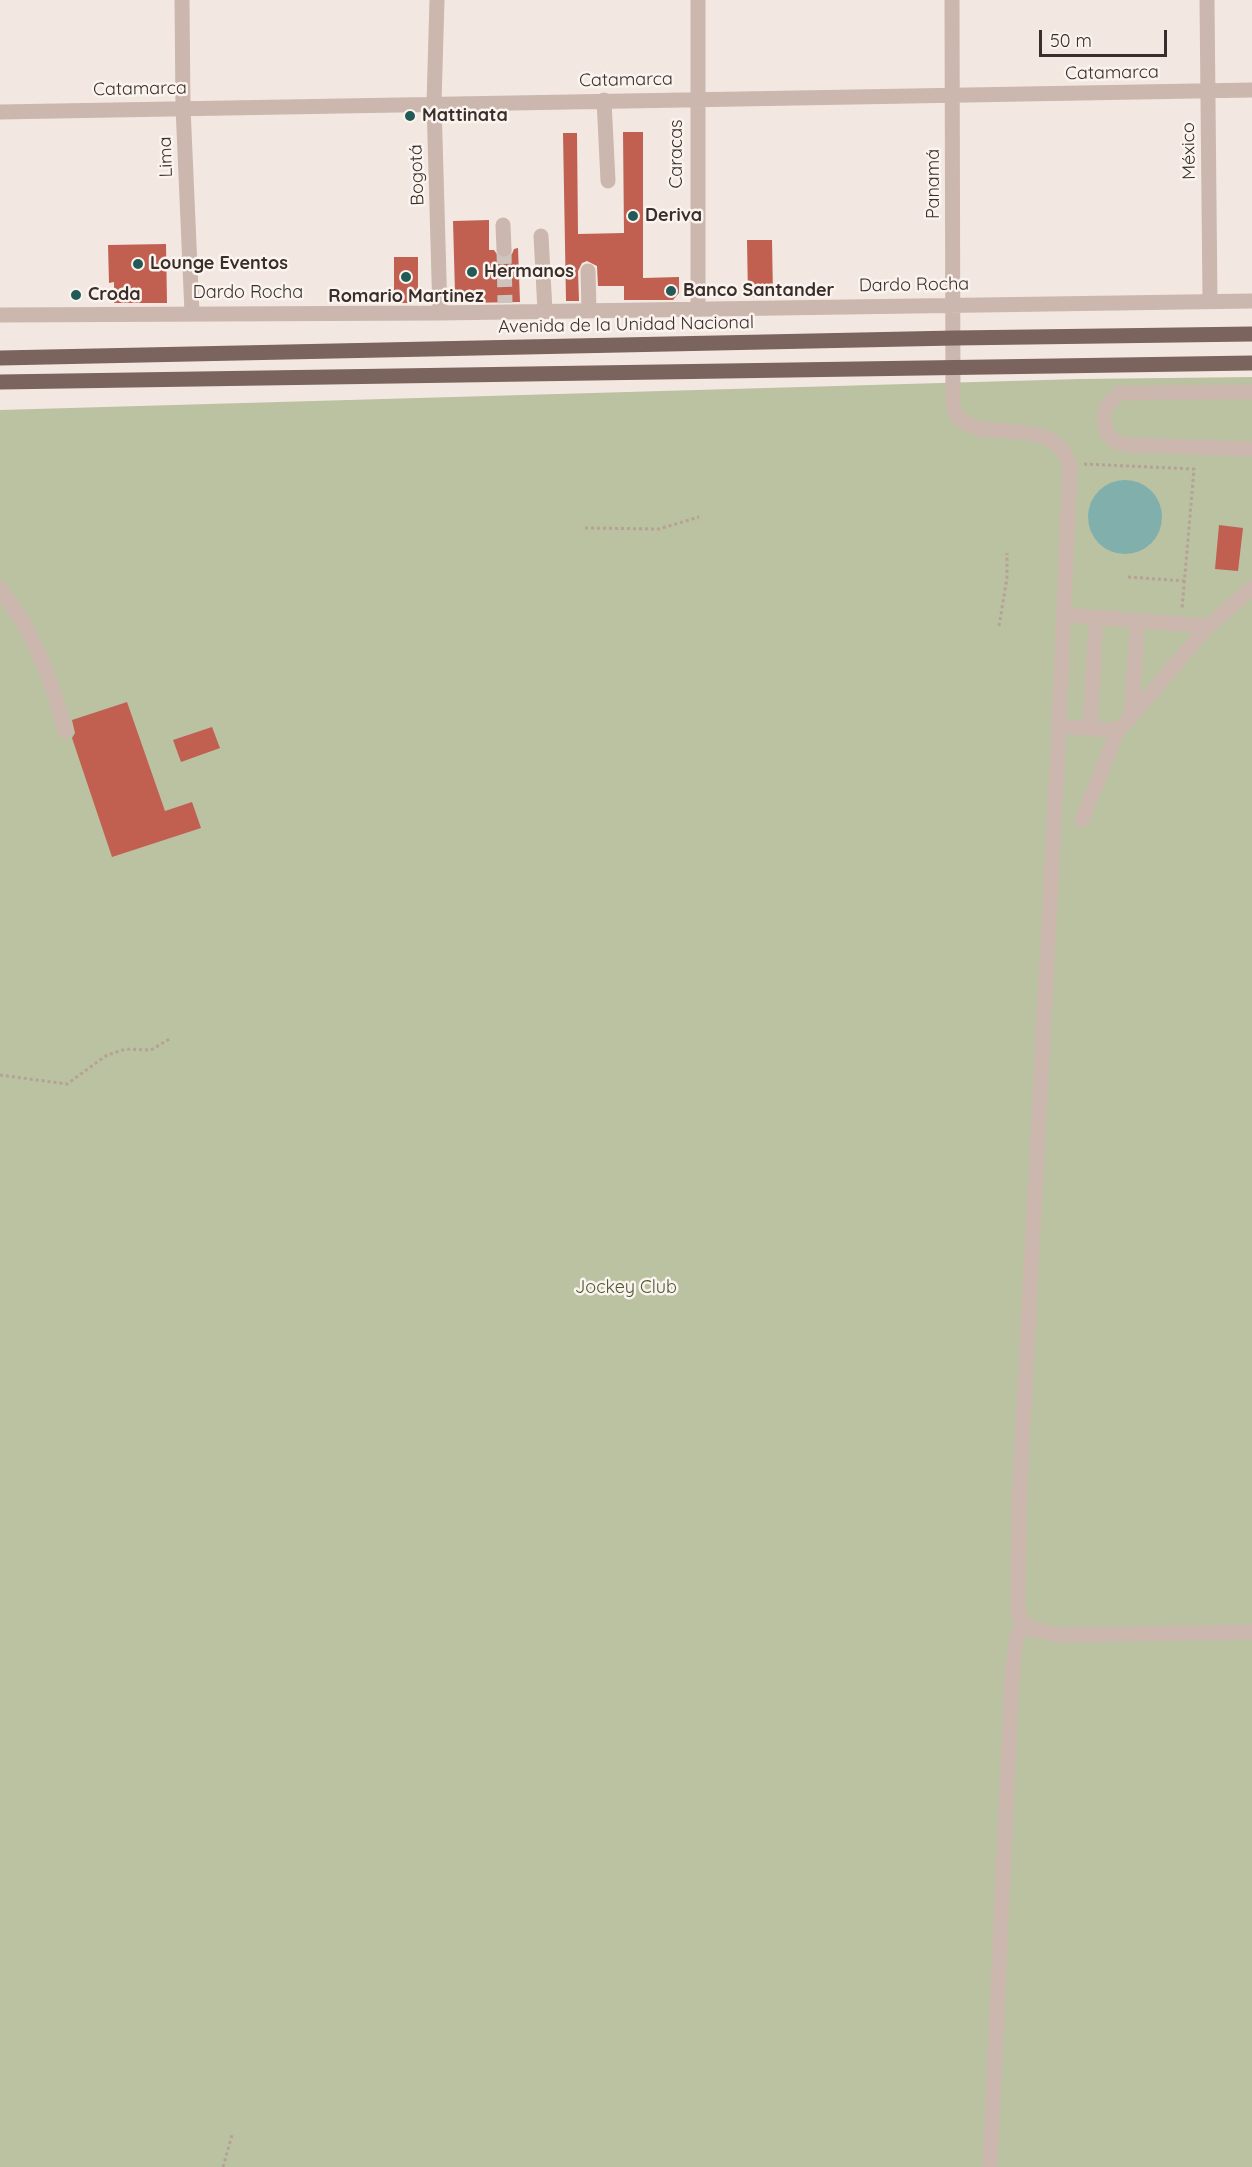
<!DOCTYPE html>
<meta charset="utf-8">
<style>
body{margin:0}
#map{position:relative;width:1252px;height:2167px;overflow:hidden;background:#f3e8e1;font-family:Quicksand,sans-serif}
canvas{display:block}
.scale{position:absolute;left:1039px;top:30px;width:128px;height:27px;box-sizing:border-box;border:3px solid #392e2b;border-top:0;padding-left:8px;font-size:18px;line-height:21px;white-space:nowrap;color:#392e2b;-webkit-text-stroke:4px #faf3ee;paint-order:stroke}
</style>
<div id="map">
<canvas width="1252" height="2167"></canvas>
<div class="scale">50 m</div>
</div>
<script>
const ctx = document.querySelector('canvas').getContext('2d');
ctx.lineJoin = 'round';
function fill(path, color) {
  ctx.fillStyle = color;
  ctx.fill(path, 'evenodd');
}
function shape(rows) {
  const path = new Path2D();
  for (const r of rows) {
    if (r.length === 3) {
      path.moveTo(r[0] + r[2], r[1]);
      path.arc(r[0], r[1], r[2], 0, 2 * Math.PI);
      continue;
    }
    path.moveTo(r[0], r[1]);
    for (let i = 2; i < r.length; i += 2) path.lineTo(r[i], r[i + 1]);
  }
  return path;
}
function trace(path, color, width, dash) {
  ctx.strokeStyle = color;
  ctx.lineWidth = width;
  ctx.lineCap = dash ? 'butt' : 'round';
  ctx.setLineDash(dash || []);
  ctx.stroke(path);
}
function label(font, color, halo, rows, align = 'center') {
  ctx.font = font + ' Quicksand,sans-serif';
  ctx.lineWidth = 5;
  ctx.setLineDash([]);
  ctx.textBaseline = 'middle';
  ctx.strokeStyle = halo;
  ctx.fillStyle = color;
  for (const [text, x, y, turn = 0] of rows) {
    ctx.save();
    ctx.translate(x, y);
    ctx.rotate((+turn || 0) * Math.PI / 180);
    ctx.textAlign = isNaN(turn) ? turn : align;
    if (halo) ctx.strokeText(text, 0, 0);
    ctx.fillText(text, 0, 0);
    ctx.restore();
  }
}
const green = shape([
 [1252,377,1252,2167,0,2167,0,410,1080,379]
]);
const water = shape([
 [1125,517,37]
]);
const building = shape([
 [623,132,643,132,643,278,679,277,679,293,673,300,624,300,624,286,598,286,597,266,587,261,582,263,578,271,579,301,566,301,563,133,577,133,578,234,624,233],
 [489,220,489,250,494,250,499,257,505,259,512,254,514,249,518,248,520,302,464,303,455,293,453,221],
 [747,240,772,240,773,296,748,297],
 [166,244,167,303,114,303,114,282,109,283,108,245],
 [394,257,418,257,418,296,411,303,394,303],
 [1219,525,1243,528,1238,571,1215,569],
 [127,702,165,811,192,802,201,828,112,857,72,738,75,733,72,720],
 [212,727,220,748,181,762,173,740]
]);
const minorTunnel = shape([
 [504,249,505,303]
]);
const path = shape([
 [1084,464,1194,469,1182,609],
 [585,528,659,529,699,517],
 [1128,577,1185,581],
 [999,626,1007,578,1007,553],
 [0,1075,67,1084,107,1055,126,1049,151,1050,171,1038],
 [223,2167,232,2135]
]);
const minor = shape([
 [182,0,183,107,192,313],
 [437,0,434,103,440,313],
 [952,0,953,407,957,416,964,422,980,429,1029,433,1048,438,1062,449,1070,464,1059,726,1019,1504,1018,1613,1028,1628,1057,1635,1252,1632],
 [1207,0,1210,301],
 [604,100,608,181],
 [0,112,1252,90],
 [503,225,504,249],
 [541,236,545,311],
 [588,271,589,310],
 [698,307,698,0],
 [0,315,440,313,1252,301],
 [1252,392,1119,393,1105,408,1104,421,1107,433,1116,442,1129,445,1252,449],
 [0,588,25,625,42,661,55,695,65,731],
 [1065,615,1208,626,1252,588],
 [1131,717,1138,620],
 [1059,726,1113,730,1123,726,1208,626],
 [1090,728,1096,617],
 [1082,820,1118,729],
 [990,2167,1012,1676,1016,1641,1022,1622]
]);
const major = shape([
 [0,358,955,338,1252,334],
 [0,382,1252,363]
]);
const markers = [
 [410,116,6,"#225a57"],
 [633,216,6,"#225a57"],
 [138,264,6,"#225a57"],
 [472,272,6,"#225a57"],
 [406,277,6,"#225a57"],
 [671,291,6,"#225a57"],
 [76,295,6,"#225a57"]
];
const streetNames = [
 ["Catamarca",1112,73,-1],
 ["Catamarca",626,80,-1],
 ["Catamarca",140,89,-1],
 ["México",1189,151,-91],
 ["Caracas",677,154,-90],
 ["Lima",166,157,-92],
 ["Bogotá",417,175,-92],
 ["Panamá",934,184,-90],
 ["Dardo Rocha",914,285,-1],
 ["Dardo Rocha",248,293],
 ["Avenida de la Unidad Nacional",626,325,-1]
];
const poiNames = [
 ["Mattinata",422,116],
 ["Deriva",645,216],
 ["Lounge Eventos",150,264],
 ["Hermanos",484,272],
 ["Banco Santander",683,291],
 ["Croda",88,295],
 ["Romario Martinez",406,297,"center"]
];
const parkNames = [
 ["Jockey Club",626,1288]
];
fill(green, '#bac2a1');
fill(water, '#81afab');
fill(building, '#c15f51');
trace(minorTunnel, '#cec3bd', 15, [15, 8]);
trace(path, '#b7a197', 3, [3, 3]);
trace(minor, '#cbb7ad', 15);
trace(major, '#7a645d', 15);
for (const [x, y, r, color] of markers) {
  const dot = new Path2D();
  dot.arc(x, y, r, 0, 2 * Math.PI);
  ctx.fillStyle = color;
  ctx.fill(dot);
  trace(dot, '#faf3ee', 2);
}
label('18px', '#392e2b', '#faf3ee', streetNames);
label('bold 18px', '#392e2b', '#faf3ee', poiNames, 'left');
label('18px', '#4d5730', '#faf3ee', parkNames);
</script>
